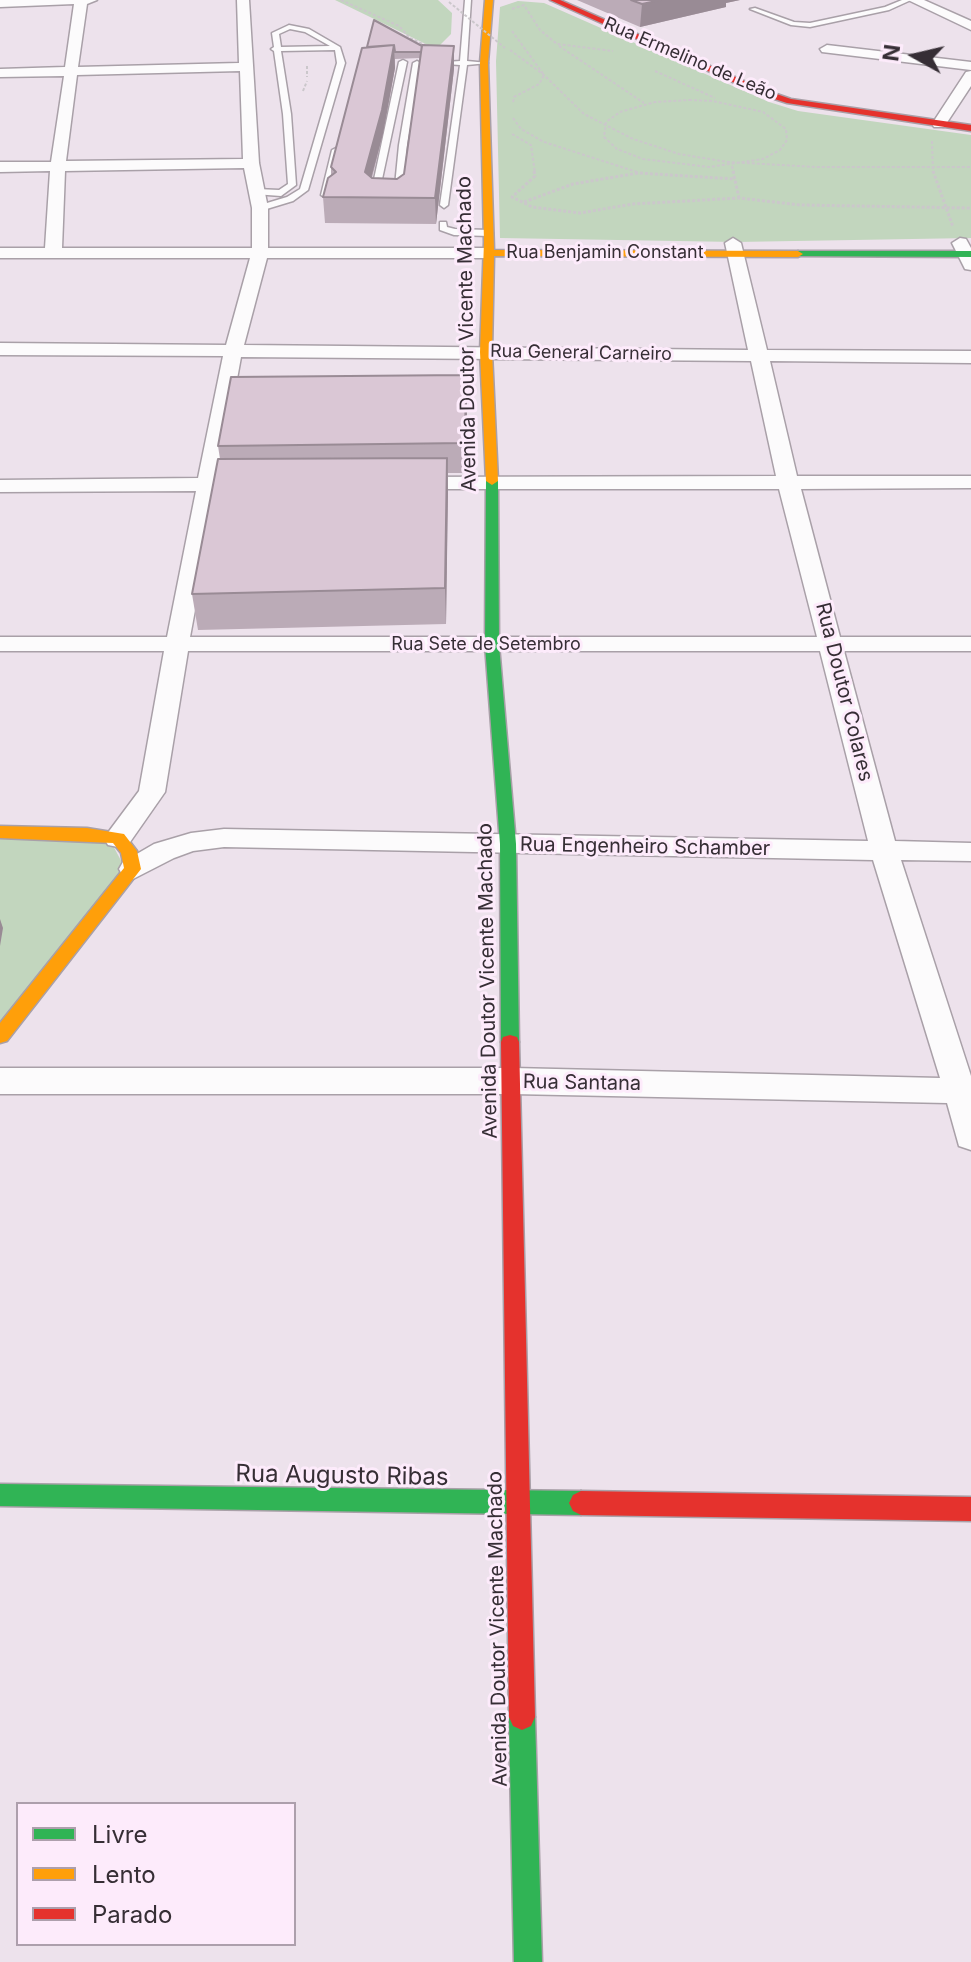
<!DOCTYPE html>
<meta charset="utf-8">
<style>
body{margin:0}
#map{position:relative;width:971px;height:1962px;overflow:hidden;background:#ede2ec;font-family:Inter,sans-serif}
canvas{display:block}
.legend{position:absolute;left:16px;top:1802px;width:280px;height:144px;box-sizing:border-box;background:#fdebfb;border:2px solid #ad9fac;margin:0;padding:10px 14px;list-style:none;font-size:24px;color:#362e35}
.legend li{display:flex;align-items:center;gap:16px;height:40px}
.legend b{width:40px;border:2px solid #ad9fac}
.north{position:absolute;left:875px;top:16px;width:80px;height:80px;-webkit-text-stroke:6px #fdebfb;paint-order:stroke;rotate:278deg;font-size:22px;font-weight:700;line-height:32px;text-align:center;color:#362e35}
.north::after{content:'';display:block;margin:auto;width:28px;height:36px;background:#362e35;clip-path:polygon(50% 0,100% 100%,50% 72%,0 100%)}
</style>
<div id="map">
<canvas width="971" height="1962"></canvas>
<ul class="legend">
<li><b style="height:10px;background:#30b455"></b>Livre</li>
<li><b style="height:10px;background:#ff9f0a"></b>Lento</li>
<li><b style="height:10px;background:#e5322d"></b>Parado</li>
</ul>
<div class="north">N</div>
</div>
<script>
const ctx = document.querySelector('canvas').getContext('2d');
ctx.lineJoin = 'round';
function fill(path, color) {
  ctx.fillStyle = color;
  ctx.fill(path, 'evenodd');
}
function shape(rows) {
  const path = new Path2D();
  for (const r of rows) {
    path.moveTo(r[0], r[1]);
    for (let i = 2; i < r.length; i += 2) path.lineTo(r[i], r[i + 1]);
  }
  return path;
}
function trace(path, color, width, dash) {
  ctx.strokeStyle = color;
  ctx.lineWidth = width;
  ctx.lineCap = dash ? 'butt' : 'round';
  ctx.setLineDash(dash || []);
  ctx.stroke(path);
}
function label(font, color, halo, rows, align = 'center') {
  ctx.font = font + ' Inter,sans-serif';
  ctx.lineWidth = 6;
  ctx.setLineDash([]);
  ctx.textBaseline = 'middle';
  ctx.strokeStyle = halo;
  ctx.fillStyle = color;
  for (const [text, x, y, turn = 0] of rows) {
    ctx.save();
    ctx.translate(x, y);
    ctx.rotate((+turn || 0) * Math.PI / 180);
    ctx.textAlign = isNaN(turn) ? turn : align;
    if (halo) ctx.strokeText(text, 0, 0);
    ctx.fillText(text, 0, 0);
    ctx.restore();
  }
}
const green = shape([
 [335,0,438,0,452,13,451,34,436,49],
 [518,1,544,3,769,102,798,111,971,135,971,238,736,242,500,238,496,61,500,7],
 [0,837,110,840,126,870,0,1028]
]);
const pathFar1 = shape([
 [341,0,399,26,410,38,425,45],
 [512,9,524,5,540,30,557,44,613,51],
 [512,31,544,75,539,84,514,97,513,103],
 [559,46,644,103],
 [510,50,544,75,584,114,633,139,679,154,728,162,816,167,971,167],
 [307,66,307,77],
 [655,71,715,98],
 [303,91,307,81],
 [689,100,713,101,763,112,786,129,787,140,780,150,763,159,709,167,643,159,617,149,604,137,606,122,620,112,655,102,689,100],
 [513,118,521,129,544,142,637,172],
 [512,134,531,145,535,173],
 [932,141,933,173],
 [732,166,734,173],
 [635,173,646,173]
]);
const path = shape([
 [534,171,535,176,512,197,532,207,580,213,633,204,739,198,800,205,971,208],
 [733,171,739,198],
 [933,171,953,227],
 [524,202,573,184,638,173,735,179]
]);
const lane = shape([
 [465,0,471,0,467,61,488,63,467,65,448,205,444,208,440,205,460,65,431,63,460,61,465,0],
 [902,0,911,0,889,10,810,27,791,25,750,9,755,8,794,22,810,23,885,7,902,0],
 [289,25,309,29,340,47,345,63,308,190,293,201,260,211,257,210,257,206,287,197,300,189,337,63,335,50,281,51,291,114,296,185,281,196,254,194,253,192,257,189,279,190,288,184,283,114,274,51,271,49,274,47,272,33,289,25],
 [290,29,305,32,330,46,281,47,279,34,290,29],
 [403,60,407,62,378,198,374,201,370,198,399,62,403,60],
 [417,61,421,63,407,145,402,196,398,199,394,196,399,145,413,63,417,61],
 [336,148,340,150,329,194,335,198,331,201,321,195,332,150,336,148],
 [440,222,446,222,447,227,455,229,489,230,493,233,489,236,454,235,440,230,440,222]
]);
const street = shape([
 [0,0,97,0,87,4,78,67,239,63,237,0,249,0,259,163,268,208,268,248,489,248,497,253,489,258,267,258,244,345,748,350,725,243,733,238,741,243,767,350,971,351,971,363,770,361,797,476,971,476,971,488,801,489,840,637,971,637,971,651,844,651,895,841,971,843,971,861,901,860,971,1076,971,1150,959,1146,947,1103,513,1094,0,1094,0,1068,513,1068,940,1078,873,860,224,847,193,851,174,858,133,879,123,876,119,869,123,862,154,844,191,833,224,829,868,841,820,651,188,651,165,792,128,845,118,847,108,845,104,838,139,791,164,651,0,651,0,637,167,637,196,491,0,492,0,480,198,478,223,356,0,355,0,343,226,345,250,258,0,258,0,248,45,248,50,171,0,172,0,162,51,162,64,76,0,77,0,69,65,67,74,4,0,7,0,0],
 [240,71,243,159,66,161,77,75,240,71],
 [244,168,252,208,252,248,62,248,65,171,244,168],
 [241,357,751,361,776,476,409,477,399,483,409,489,779,489,817,637,190,637,217,491,253,490,264,484,253,478,219,478,241,357],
 [908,0,924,0,971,21,971,30,908,0],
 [827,45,971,62,971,70,822,52,820,49,827,45],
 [971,71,971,86,946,124,944,127,934,127,932,124,966,72,971,71],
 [960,238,966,239,971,248,971,270,965,269,952,243,960,238]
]);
const fast = shape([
 [798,251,971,251,971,257,794,256,793,254,798,251],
 [492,477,498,481,499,645,516,844,519,1042,517,1047,510,1049,503,1047,501,1042,500,844,485,645,486,481,492,477],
 [0,1484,581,1491,589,1495,593,1503,589,1511,581,1515,0,1506,0,1484],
 [522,1704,531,1708,535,1717,542,1962,514,1962,509,1717,513,1708,522,1704]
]);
const slow = shape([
 [485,0,493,0,488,63,494,250,798,251,803,254,798,257,494,256,492,352,498,481,492,485,486,481,480,352,484,242,480,63,485,0],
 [0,826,87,828,124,834,137,851,141,869,7,1041,0,1043,0,1023,124,868,121,853,113,843,0,838,0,826]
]);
const jam = shape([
 [550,0,560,0,765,90,791,99,971,125,971,131,787,103,759,94,550,0],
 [510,1035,517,1037,519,1042,535,1717,531,1726,522,1730,513,1726,509,1717,501,1042,503,1037,510,1035],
 [581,1491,971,1497,971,1521,581,1515,573,1511,569,1503,573,1495,581,1491]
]);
const pathBridge = shape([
 [449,2,505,48]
]);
const wall = shape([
 [577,0,740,0,726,3,726,7,640,27],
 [422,46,454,46,454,69,436,224,325,223,323,197,331,176,331,167,362,48],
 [420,58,404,174,397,179,372,178,383,134,395,68,395,59],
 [467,404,466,473,448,473,446,624,198,630,192,594,220,459,218,446]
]);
const shadedWall = shape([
 [661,0,740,0,726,3,726,7,640,27,642,4],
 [394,45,395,68,383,134,366,197,365,172],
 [454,46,454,69,436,224,435,198],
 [466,375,467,404,466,473,465,443],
 [447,458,448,493,446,624,445,588],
 [0,919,3,928,0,946]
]);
const building = shape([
 [631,0,661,0,642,4,631,0],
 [374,20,422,46,421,52,395,52,394,45,367,47,374,20],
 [394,45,382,110,365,172,372,178,397,179,404,174,422,45,454,46,435,198,323,197,328,178,336,172,331,167,362,48,394,45],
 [466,375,465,443,218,446,231,377,466,375],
 [447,458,445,588,192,594,218,459,447,458]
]);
const farStreetnames = [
 ["Rua Ermelino de Leão",690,59,23],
 ["Rua Benjamin Constant",605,253],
 ["Rua General Carneiro",581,353,1],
 ["Rua Sete de Setembro",486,645]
];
const streetNames = [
 ["Avenida Doutor Vicente Machado",467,334,-91],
 ["Rua Doutor Colares",844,692,76],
 ["Rua Engenheiro Schamber",645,847,1],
 ["Avenida Doutor Vicente Machado",488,981,-91],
 ["Rua Santana",582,1083,1],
 ["Avenida Doutor Vicente Machado",498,1629,-91]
];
const nearStreetnames = [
 ["Rua Augusto Ribas",342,1476,1]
];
fill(green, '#c2d6be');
trace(lane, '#a9a0a8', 3);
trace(street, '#a9a0a8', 3);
trace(fast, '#a9a0a8', 3);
trace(slow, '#a9a0a8', 3);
trace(jam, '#a9a0a8', 3);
trace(pathFar1, '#cbc7cb', 2, [3, 2]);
trace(path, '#cbc7cb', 3, [3, 2]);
fill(lane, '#fcfbfc');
fill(street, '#fcfbfc');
fill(fast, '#30b455');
fill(slow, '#ff9f0a');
fill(jam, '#e5322d');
trace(pathBridge, '#cbc7cb', 2, [3, 2]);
fill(wall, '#bbabb7');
fill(shadedWall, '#998b95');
fill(building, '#dac7d5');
trace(building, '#998b95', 2);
label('18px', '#362e35', '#fdebfb', farStreetnames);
label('20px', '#362e35', '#fdebfb', streetNames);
label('24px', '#362e35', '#fdebfb', nearStreetnames);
</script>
